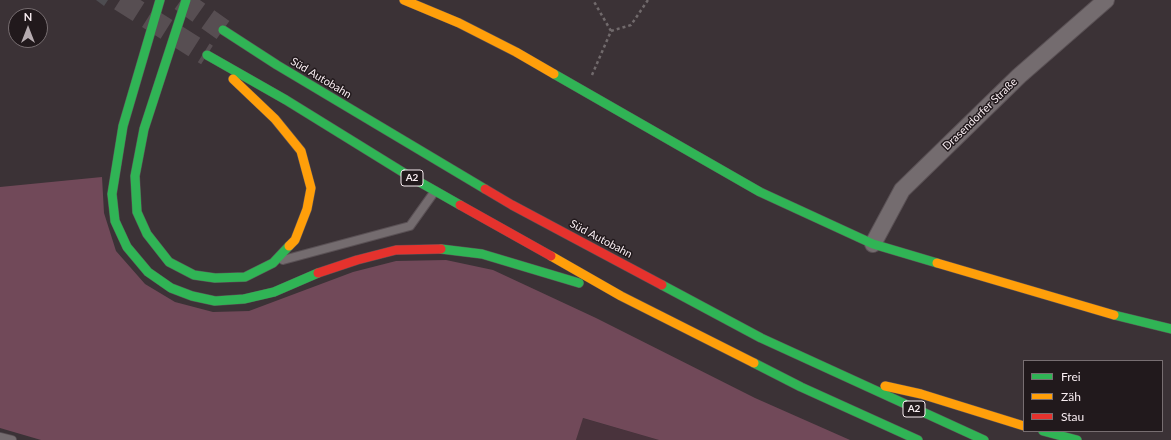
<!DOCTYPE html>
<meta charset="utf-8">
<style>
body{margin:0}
#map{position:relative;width:1171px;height:440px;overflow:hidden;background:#3b3236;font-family:Lato,sans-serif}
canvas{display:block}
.legend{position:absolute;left:1023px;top:360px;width:140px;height:72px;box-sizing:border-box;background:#21191c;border:1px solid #776e71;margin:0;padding:5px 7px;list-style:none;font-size:12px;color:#f8edf1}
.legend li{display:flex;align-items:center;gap:8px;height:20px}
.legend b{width:20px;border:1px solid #776e71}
.north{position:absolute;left:8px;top:8px;width:40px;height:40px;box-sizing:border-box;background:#21191c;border:1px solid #776e71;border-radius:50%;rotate:0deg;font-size:11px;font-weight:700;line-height:16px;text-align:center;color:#f8edf1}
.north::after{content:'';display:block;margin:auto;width:14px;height:18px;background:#b6acb0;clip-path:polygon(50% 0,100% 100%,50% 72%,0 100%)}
</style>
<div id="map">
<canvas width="1171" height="440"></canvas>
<ul class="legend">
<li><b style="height:5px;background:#30b455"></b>Frei</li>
<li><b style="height:5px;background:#ff9f0a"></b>Zäh</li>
<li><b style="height:5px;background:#e5322d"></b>Stau</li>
</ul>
<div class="north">N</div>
</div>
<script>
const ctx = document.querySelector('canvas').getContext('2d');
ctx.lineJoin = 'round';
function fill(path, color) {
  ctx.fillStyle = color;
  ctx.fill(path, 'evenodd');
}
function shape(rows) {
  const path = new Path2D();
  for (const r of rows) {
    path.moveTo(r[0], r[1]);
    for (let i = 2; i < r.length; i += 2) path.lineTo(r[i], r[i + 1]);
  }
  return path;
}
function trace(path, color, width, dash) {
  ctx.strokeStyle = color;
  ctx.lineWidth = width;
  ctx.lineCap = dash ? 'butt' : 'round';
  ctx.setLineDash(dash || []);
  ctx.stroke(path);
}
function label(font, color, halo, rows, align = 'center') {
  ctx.font = font + ' Lato,sans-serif';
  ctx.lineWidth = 3;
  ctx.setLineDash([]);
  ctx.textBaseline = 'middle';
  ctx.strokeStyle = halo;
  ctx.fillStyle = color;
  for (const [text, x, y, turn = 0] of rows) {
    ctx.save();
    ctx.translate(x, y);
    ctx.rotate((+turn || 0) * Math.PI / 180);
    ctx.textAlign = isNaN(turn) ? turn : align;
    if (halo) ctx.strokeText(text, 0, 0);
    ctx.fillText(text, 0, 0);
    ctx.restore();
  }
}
const built = shape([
 [582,418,659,440,576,440]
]);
const green = shape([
 [102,177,104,213,116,251,145,284,175,302,213,312,249,311,353,272,396,261,446,260,493,270,596,318,755,398,850,440,659,440,583,418,576,440,41,440,0,428,0,187]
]);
const building = shape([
 [96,0,108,0,104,6]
]);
const highwayTunnel = shape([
 [120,0,207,55],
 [181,0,223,30]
]);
const path = shape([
 [611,31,631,25,648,0],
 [592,75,611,31,593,0]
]);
const lane = shape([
 [283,260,410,226,435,191],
 [0,437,12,440]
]);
const street = shape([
 [873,244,902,190,1019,76,1106,0]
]);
const fast = shape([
 [160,0,123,126,112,194,115,221,127,247,148,272,171,288,192,296,215,301,244,299,274,292,318,273],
 [186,0,144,129,135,176,137,212,147,234,169,262,194,275,215,278,245,277,273,263,289,246],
 [223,30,277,65,485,189],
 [207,55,286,100,409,176,460,205],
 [554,74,760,192,873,244,937,263],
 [441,249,482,254,579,283],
 [662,285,761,338,984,440],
 [1114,315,1171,329],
 [754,363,801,387,918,440],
 [1043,431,1077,440]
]);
const slow = shape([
 [404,0,459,23,516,52,554,74],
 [233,79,275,119,301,151,311,188,307,209,295,240,289,246],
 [551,256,621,296,754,363],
 [937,263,1114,315],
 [885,386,921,394,1024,426]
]);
const jam = shape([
 [485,189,512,205,662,285],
 [460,205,551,256],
 [318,273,357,260,396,250,441,249]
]);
const shields = [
 [412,178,22],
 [914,409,22]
];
const shieldNames = [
 ["A2",412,178],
 ["A2",914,409]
];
const streetNames = [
 ["Süd Autobahn",321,78,31],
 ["Drasendorfer Straße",980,114,-44],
 ["Süd Autobahn",601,239,28]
];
fill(built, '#49333c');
fill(green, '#714959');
fill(building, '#4d4c50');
trace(highwayTunnel, '#574e52', 22, [22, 11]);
trace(lane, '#5a5155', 10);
trace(street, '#5a5155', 18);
trace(fast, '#5a5155', 10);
trace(slow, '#5a5155', 10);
trace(jam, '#5a5155', 10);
trace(path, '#716a6c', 2.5, [3, 3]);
trace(lane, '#746c6f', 8);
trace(street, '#746c6f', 16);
trace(fast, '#30b455', 9);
trace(slow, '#ff9f0a', 9);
trace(jam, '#e5322d', 9);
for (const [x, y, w] of shields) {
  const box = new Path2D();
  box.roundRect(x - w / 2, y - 8, w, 16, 3);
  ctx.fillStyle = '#21191c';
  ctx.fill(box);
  trace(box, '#f8edf1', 1);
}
label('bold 10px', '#f8edf1', null, shieldNames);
label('11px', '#f8edf1', '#21191c', streetNames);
</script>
